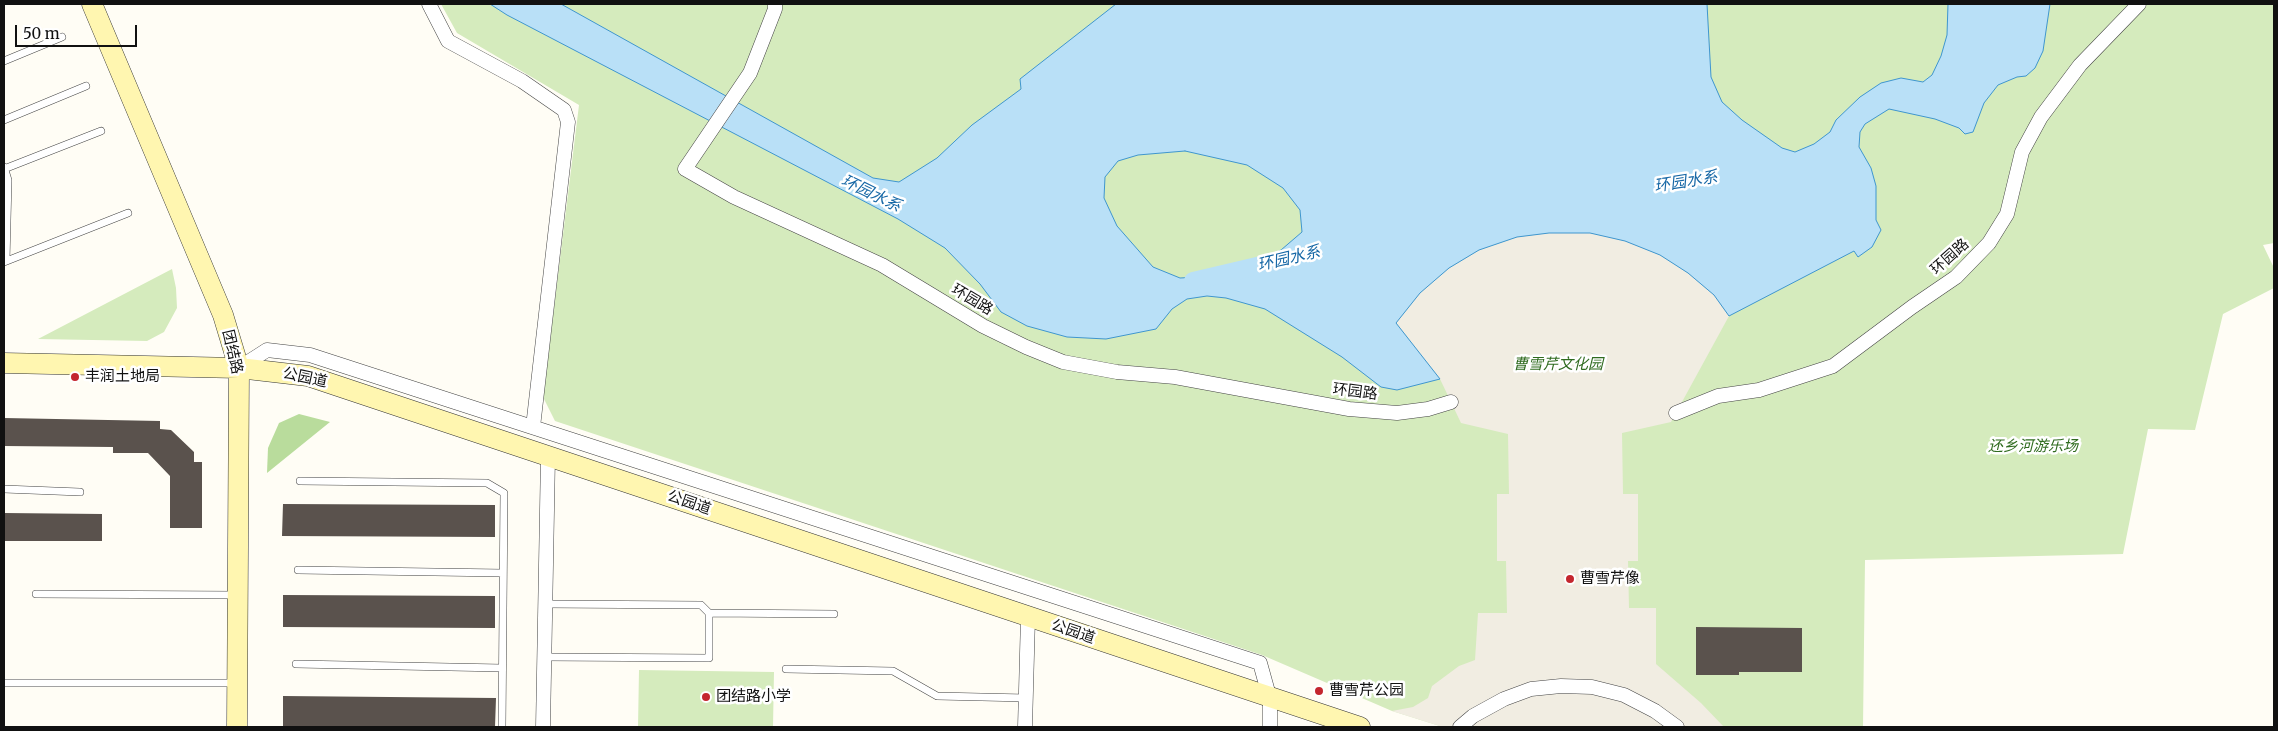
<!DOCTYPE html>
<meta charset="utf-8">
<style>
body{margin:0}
#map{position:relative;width:2278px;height:731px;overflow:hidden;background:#fffdf5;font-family:Merriweather,serif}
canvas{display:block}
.frame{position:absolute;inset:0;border:5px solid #111;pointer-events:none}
.scale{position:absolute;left:15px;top:25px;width:122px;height:22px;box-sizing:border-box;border:2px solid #111;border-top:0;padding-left:6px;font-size:15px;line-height:18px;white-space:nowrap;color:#111;-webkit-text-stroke:4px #fff;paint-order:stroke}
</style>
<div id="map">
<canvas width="2278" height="731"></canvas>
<div class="frame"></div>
<div class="scale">50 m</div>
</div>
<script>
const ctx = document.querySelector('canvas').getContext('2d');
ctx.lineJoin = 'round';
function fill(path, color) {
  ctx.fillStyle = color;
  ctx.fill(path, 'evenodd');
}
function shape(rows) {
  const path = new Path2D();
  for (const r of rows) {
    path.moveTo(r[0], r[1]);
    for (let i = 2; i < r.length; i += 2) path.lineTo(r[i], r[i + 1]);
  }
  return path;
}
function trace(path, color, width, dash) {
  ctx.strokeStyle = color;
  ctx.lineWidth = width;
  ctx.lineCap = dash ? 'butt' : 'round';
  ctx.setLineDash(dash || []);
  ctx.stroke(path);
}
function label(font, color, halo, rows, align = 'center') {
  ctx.font = font + ' Merriweather,"Noto Sans SC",serif';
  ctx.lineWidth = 5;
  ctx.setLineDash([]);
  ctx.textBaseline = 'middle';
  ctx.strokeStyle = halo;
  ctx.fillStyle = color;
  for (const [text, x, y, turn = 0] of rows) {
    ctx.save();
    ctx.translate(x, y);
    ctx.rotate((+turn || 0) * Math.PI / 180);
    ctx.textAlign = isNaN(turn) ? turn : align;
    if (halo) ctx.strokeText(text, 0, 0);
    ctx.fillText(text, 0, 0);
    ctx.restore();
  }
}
const green = shape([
 [441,4,2274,4,2274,243,2263,245,2274,268,2274,288,2223,314,2195,430,2148,429,2123,554,1865,560,1863,727,1443,727,1392,711,1262,655,555,421,543,397,579,105,457,33],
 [172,269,176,288,177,308,164,332,147,341,38,339],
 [639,670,774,672,773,727,638,727]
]);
const forest = shape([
 [299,414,330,422,267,473,268,448,279,423]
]);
const plaza = shape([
 [1549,233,1590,233,1625,241,1660,255,1688,273,1714,295,1729,316,1671,422,1622,433,1623,494,1638,494,1638,561,1628,561,1629,608,1656,608,1656,664,1701,703,1724,727,1443,727,1392,711,1413,707,1428,698,1432,686,1459,666,1475,660,1478,613,1507,613,1506,561,1497,561,1497,494,1509,494,1508,434,1461,423,1440,379,1396,323,1420,293,1449,268,1479,250,1517,237]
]);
const water = shape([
 [490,4,561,4,873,178,899,182,937,158,972,125,1021,89,1020,79,1116,4,1707,4,1711,77,1722,102,1742,120,1782,148,1795,152,1814,144,1830,132,1836,120,1860,97,1881,83,1901,78,1923,82,1932,75,1941,56,1947,35,1948,4,2050,4,2043,51,2035,68,2026,76,2017,77,1998,85,1984,103,1973,132,1965,134,1959,128,1935,119,1889,109,1865,124,1860,132,1859,147,1871,168,1876,186,1876,220,1881,230,1872,247,1858,257,1854,251,1729,316,1714,295,1688,273,1660,255,1625,241,1590,233,1549,233,1517,237,1479,250,1449,268,1420,293,1396,323,1440,379,1397,390,1381,387,1342,357,1265,309,1226,298,1207,296,1187,299,1172,309,1156,329,1106,339,1067,337,1027,326,1001,312,980,284,945,248,898,219,507,15,490,4],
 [1185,151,1247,165,1283,188,1300,210,1302,232,1281,250,1248,269,1218,276,1180,278,1153,267,1117,226,1104,198,1105,177,1118,161,1138,155,1185,151]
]);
const canal = shape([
 [1193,281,1274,262]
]);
const building = shape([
 [4,418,160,421,160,429,171,430,194,452,194,462,202,462,202,528,170,528,170,476,148,453,113,453,113,447,4,446],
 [283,504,495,505,495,537,282,536],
 [4,513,102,514,102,541,4,541],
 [283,595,495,596,495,628,283,627],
 [1696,627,1802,628,1802,672,1739,672,1739,675,1696,675],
 [283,696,496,698,495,727,283,727]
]);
const lane = shape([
 [4,61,62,37],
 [4,120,86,86],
 [4,167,8,180,6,261],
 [4,169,101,131],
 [4,262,128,213],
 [300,481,487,483,504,493,502,727],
 [4,489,80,492],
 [298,570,503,573],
 [36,594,236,595],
 [545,604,701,605,709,613,834,614],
 [544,657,709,658,709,613],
 [296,664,502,668],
 [786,669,893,671,937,696,1026,698],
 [4,683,236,683]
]);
const street = shape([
 [429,4,448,41,522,81,564,110,568,122,533,427],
 [775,4,775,9,750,73,685,169,734,197,882,265,983,326,1026,347,1063,362,1117,372,1175,377,1349,409,1397,413,1428,409,1451,402],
 [239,368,267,350,310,355,1260,663,1270,699,1270,727],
 [1676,413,1718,396,1759,390,1833,366,1912,307,1956,277,1989,243,2007,214,2022,152,2041,117,2080,65,2139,4],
 [543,727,548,456],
 [1025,727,1028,617],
 [1460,727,1473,716,1504,699,1531,689,1561,686,1592,687,1624,695,1655,711,1677,727]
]);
const secondary = shape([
 [92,4,223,315,239,368,237,727],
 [4,363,239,368,308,376,1360,727]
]);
const markers = [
 [75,377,5,"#c4262e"],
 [1570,579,5,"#c4262e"],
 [1319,691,5,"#c4262e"],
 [706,697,5,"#c4262e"]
];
const streetNames = [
 ["环园路",1950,257,-42],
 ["环园路",972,300,31],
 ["团结路",232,352,77],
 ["公园道",305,378,12],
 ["环园路",1355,392,7],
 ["公园道",689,503,19],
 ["公园道",1073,632,19]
];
const parkNames = [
 ["曹雪芹文化园",1558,365],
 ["还乡河游乐场",2033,447]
];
const poiNames = [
 ["丰润土地局",85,377],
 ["曹雪芹像",1580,579],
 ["曹雪芹公园",1329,691],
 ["团结路小学",716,697]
];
const waterNames = [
 ["环园水系",1686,182,-9],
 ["环园水系",871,194,26],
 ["环园水系",1289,259,-13]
];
fill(green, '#d5ebbd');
fill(forest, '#b9dc9c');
fill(plaza, '#f1ede2');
fill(water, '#b9e0f7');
trace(water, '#3f96cf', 1);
trace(canal, '#b9e0f7', 18);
fill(building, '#5a524d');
trace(lane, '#444', 8);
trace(street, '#444', 15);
trace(secondary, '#333', 21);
trace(lane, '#fff', 7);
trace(street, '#fff', 14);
trace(secondary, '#fff6b0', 20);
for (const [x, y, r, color] of markers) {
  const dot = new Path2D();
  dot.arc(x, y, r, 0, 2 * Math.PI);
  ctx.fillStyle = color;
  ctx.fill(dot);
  trace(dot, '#fff', 2);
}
label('15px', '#111', '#fff', streetNames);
label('italic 15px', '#2f6b1f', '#fff', parkNames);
label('15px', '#111', '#fff', poiNames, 'left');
label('italic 16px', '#1768a6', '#fff', waterNames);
</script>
